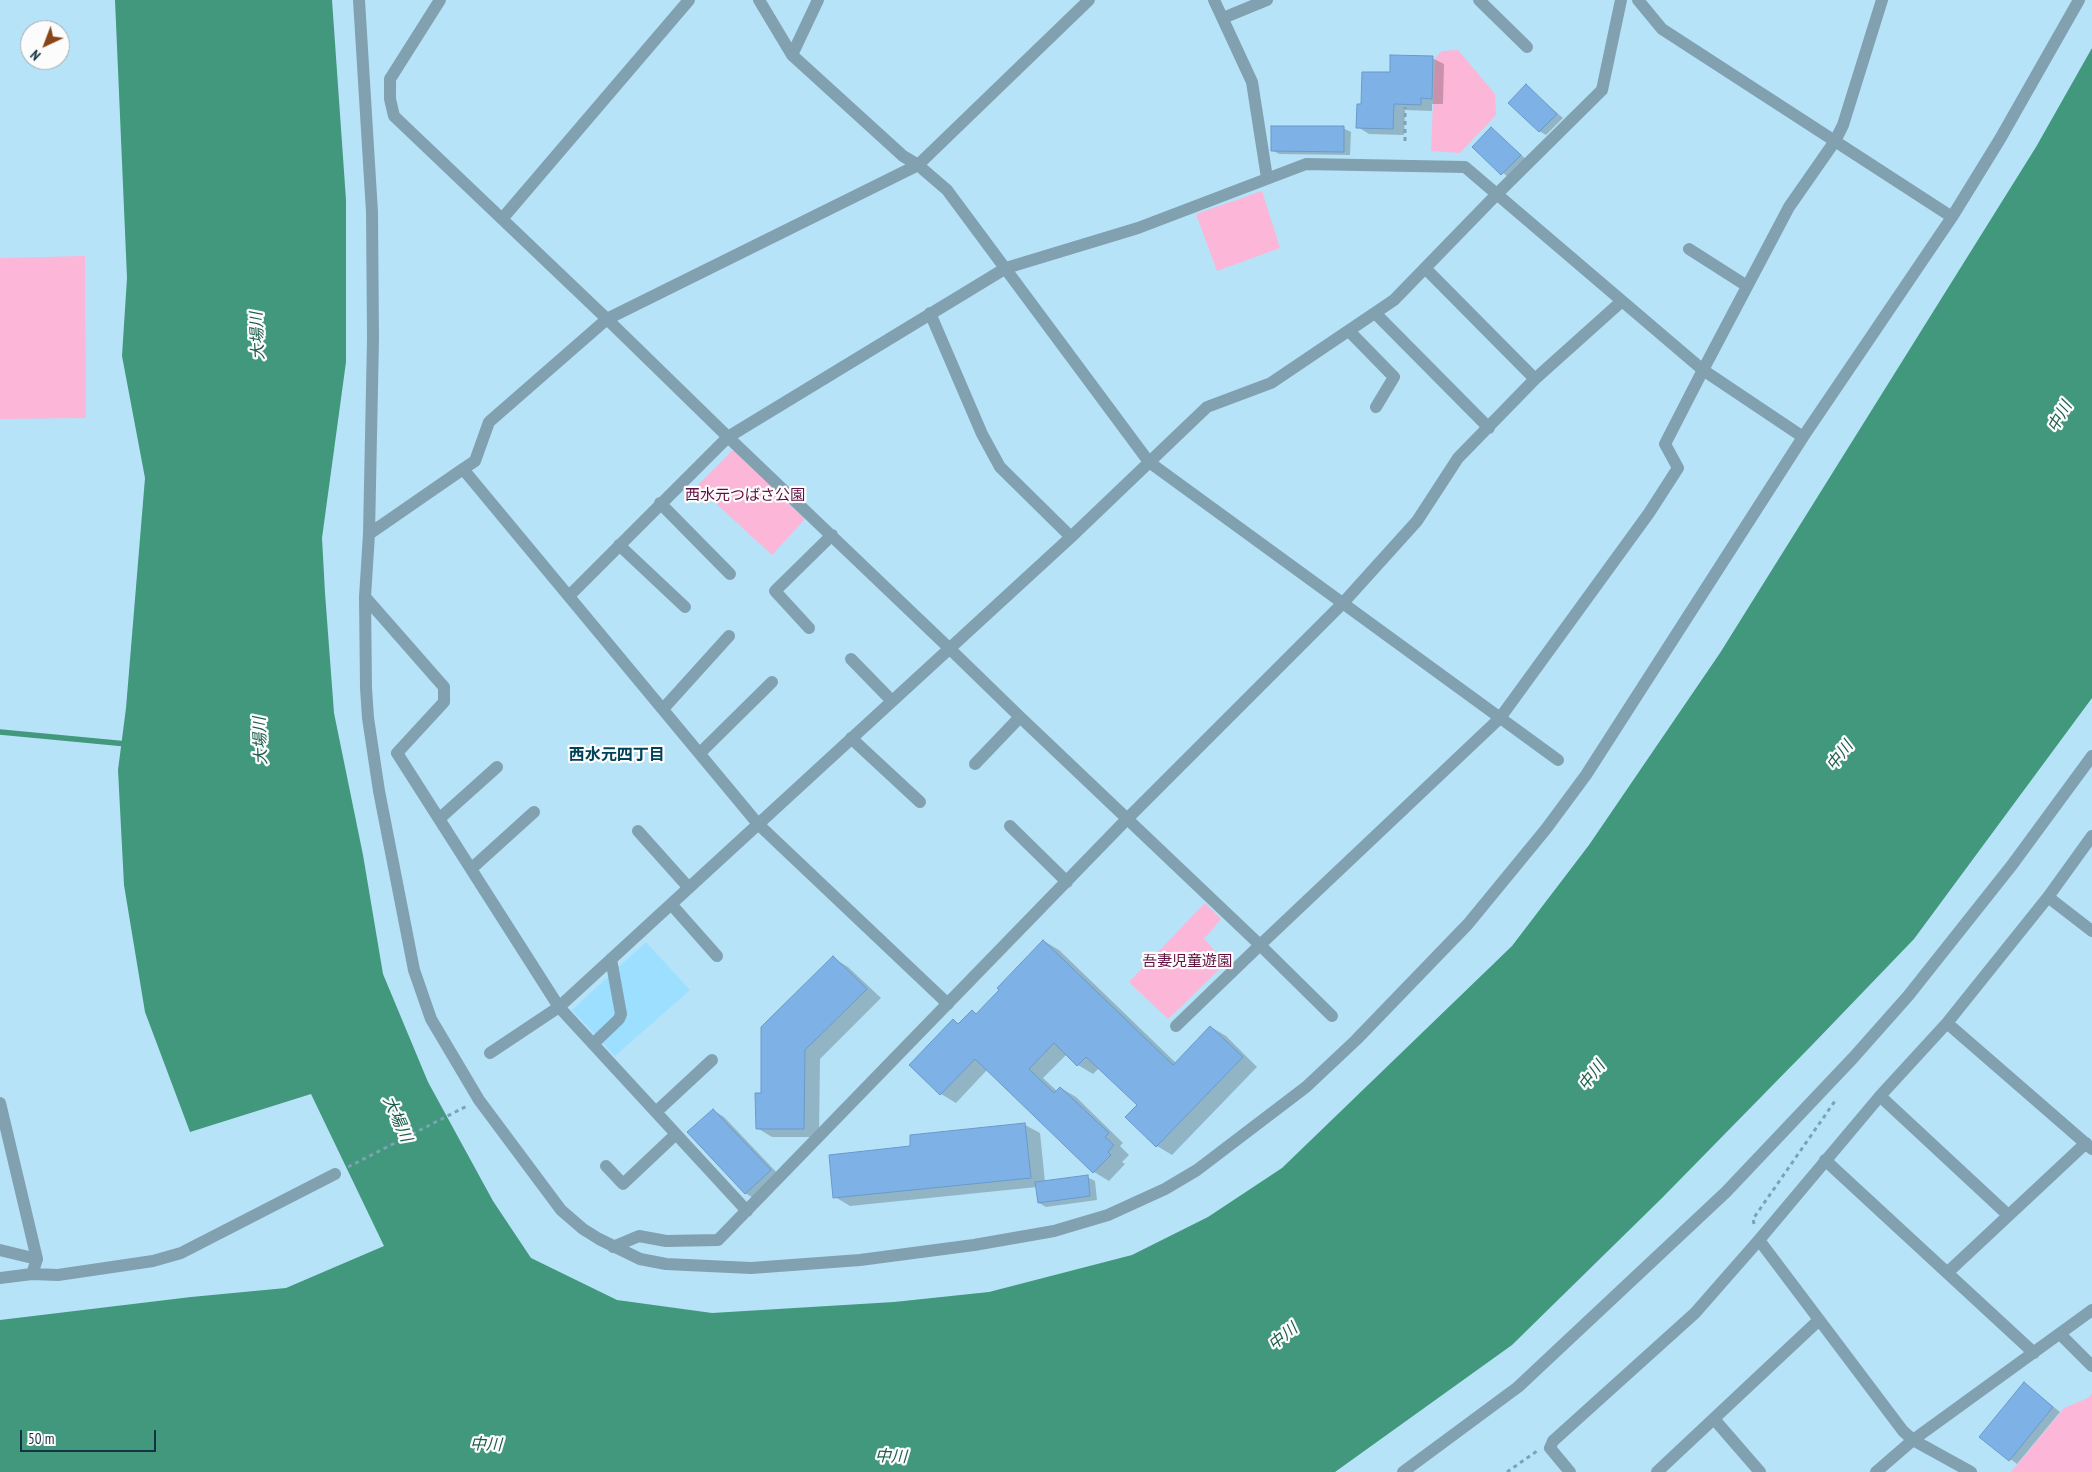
<!DOCTYPE html>
<meta charset="utf-8">
<style>
body{margin:0}
#map{position:relative;width:2092px;height:1472px;overflow:hidden;background:#b7e3f8;font-family:"PT Sans Narrow",sans-serif}
canvas{display:block}
.north{position:absolute;left:20px;top:20px;width:50px;height:50px;box-sizing:border-box;background:#fcfcfc;border:1px solid #a0acb2;border-radius:50%;rotate:223deg;font-size:14px;font-weight:700;line-height:20px;text-align:center;color:#153442}
.north::after{content:'';display:block;margin:auto;width:18px;height:22px;background:#894519;clip-path:polygon(50% 0,100% 100%,50% 72%,0 100%)}
.scale{position:absolute;left:20px;top:1430px;width:136px;height:22px;box-sizing:border-box;border:2px solid #153442;border-top:0;padding-left:6px;font-size:15px;line-height:18px;white-space:nowrap;color:#153442;-webkit-text-stroke:4px #fcfcfc;paint-order:stroke}
</style>
<div id="map">
<canvas width="2092" height="1472"></canvas>
<div class="north">N</div>
<div class="scale">50 m</div>
</div>
<script>
const ctx = document.querySelector('canvas').getContext('2d');
ctx.lineJoin = 'round';
function fill(path, color) {
  ctx.fillStyle = color;
  ctx.fill(path, 'evenodd');
}
function shape(rows) {
  const path = new Path2D();
  for (const r of rows) {
    path.moveTo(r[0], r[1]);
    for (let i = 2; i < r.length; i += 2) path.lineTo(r[i], r[i + 1]);
  }
  return path;
}
function trace(path, color, width, dash) {
  ctx.strokeStyle = color;
  ctx.lineWidth = width;
  ctx.lineCap = dash ? 'butt' : 'round';
  ctx.setLineDash(dash || []);
  ctx.stroke(path);
}
function label(font, color, halo, rows, align = 'center') {
  ctx.font = font + ' "PT Sans Narrow","Noto Sans JP",sans-serif';
  ctx.lineWidth = 4.5;
  ctx.setLineDash([]);
  ctx.textBaseline = 'middle';
  ctx.strokeStyle = halo;
  ctx.fillStyle = color;
  for (const [text, x, y, turn = 0] of rows) {
    ctx.save();
    ctx.translate(x, y);
    ctx.rotate((+turn || 0) * Math.PI / 180);
    ctx.textAlign = isNaN(turn) ? turn : align;
    if (halo) ctx.strokeText(text, 0, 0);
    ctx.fillText(text, 0, 0);
    ctx.restore();
  }
}
const built = shape([
 [646,942,690,990,615,1056,572,1010]
]);
const green = shape([
 [1458,50,1495,94,1496,115,1460,153,1431,151,1435,58,1442,51],
 [1262,191,1280,248,1217,271,1196,214],
 [85,256,86,418,0,419,0,258],
 [734,449,805,519,772,555,697,486],
 [1205,903,1221,919,1204,939,1226,963,1168,1019,1129,982],
 [2092,1393,2092,1472,2011,1472,2064,1408,2088,1398]
]);
const water = shape([
 [115,0,332,0,346,200,346,362,322,538,325,593,334,713,363,855,383,974,428,1082,493,1201,531,1258,617,1300,712,1313,894,1302,989,1292,1132,1255,1208,1217,1282,1168,1512,946,1589,845,1720,653,2036,147,2092,48,2092,698,1914,939,1813,1044,1662,1198,1512,1345,1335,1472,0,1472,0,1320,191,1297,286,1288,384,1246,311,1094,190,1132,145,1012,124,885,118,770,126,708,145,478,122,356,127,278]
]);
const shadow = shape([
 [1432,58,1444,64,1443,104,1432,104,1432,111,1405,110,1404,135,1369,134,1358,127,1362,105,1391,73],
 [1526,86,1563,118,1546,135,1539,131],
 [1343,128,1351,132,1350,155,1279,154,1272,150],
 [1491,128,1527,160,1509,178,1473,147],
 [1044,941,1059,950,1176,1063,1211,1027,1226,1036,1257,1067,1172,1155,1157,1146,1127,1117,1138,1105,1099,1068,1093,1074,1078,1065,1067,1054,1043,1078,1057,1091,1061,1088,1076,1097,1123,1143,1120,1146,1129,1155,1122,1162,1125,1164,1109,1181,1094,1172,987,1070,956,1103,941,1094,954,1021,960,1024,972,1011,977,1014],
 [833,958,848,967,881,998,820,1059,819,1137,772,1137,757,1128,762,1095],
 [713,1110,724,1117,781,1177,757,1200,745,1193],
 [1025,1125,1040,1133,1045,1182,1087,1177,1095,1181,1097,1200,1046,1207,1039,1203,1037,1187,850,1206,835,1197,912,1148],
 [2024,1383,2060,1412,2017,1464,1981,1437]
]);
const stream = shape([
 [0,732,127,744]
]);
const building = shape([
 [1390,55,1433,56,1432,99,1421,98,1421,105,1394,104,1393,129,1356,128,1357,104,1361,104,1362,72,1390,72,1390,55],
 [1526,84,1557,114,1539,132,1508,103,1526,84],
 [1271,126,1344,126,1344,152,1271,151,1271,126],
 [1491,127,1521,155,1501,175,1472,147,1491,127],
 [1043,940,1173,1065,1210,1026,1243,1057,1156,1147,1125,1117,1137,1105,1086,1057,1077,1066,1054,1043,1029,1069,1054,1093,1060,1087,1109,1133,1105,1137,1114,1145,1108,1152,1111,1155,1093,1173,975,1059,940,1095,909,1065,953,1019,958,1024,972,1010,976,1014,999,990,997,988,1043,940],
 [833,956,867,989,805,1050,804,1129,756,1129,755,1093,761,1093,761,1027,833,956],
 [713,1109,771,1170,745,1194,687,1132,713,1109],
 [1025,1123,1031,1178,833,1198,829,1155,910,1146,910,1135,1025,1123],
 [1088,1175,1090,1196,1038,1203,1035,1182,1088,1175],
 [2024,1382,2053,1407,2009,1461,1979,1437,2024,1382]
]);
const path = shape([
 [1405,141,1405,107],
 [348,1167,467,1106],
 [1754,1224,1753,1219,1835,1101],
 [1507,1472,1537,1451]
]);
const minor = shape([
 [359,0,372,212,373,338,369,534,365,597,366,688,368,718,379,791,414,970,431,1019,479,1100,561,1210,583,1229,599,1239,640,1259,666,1264,751,1268,860,1260,974,1245,1054,1231,1108,1215,1165,1189,1197,1170,1306,1087,1356,1040,1468,924,1546,829,1586,775,1803,437,1952,217,2000,139,2079,0],
 [440,0,390,79,390,99,394,116,607,319,728,437,949,648,1020,717,1260,945,1500,718,1649,513,1678,468,1665,444,1703,370,1465,167,1306,164,1138,228,1006,268,728,437,569,596],
 [759,0,792,55,903,156,918,165,947,190,1149,462,1558,760],
 [1214,0,1252,82,1267,178],
 [1479,0,1527,47],
 [1638,0,1662,29,1952,217],
 [1223,18,1267,0],
 [792,55,818,0],
 [502,219,689,0],
 [1689,249,1747,286],
 [1425,268,1535,379],
 [930,313,982,434,1000,467,1071,537],
 [1375,313,1489,428],
 [1349,331,1394,377,1376,407],
 [1803,437,1703,370,1789,207,1835,141,1843,125,1882,0],
 [463,469,475,461,489,422,607,319,918,165,1089,0],
 [660,503,730,574],
 [369,534,463,469,758,824,948,1004],
 [619,545,685,607],
 [365,597,444,687,444,702,397,753,559,1007,747,1211],
 [809,628,775,591,832,535],
 [851,659,892,701],
 [663,709,729,636],
 [851,738,920,802],
 [700,753,772,682],
 [975,764,1020,717],
 [439,819,497,767],
 [1010,826,1067,882],
 [638,831,689,888],
 [471,869,534,812],
 [2048,897,2092,931],
 [671,904,717,956],
 [1947,1023,2092,1149],
 [1176,1026,1260,945,1332,1016],
 [593,1044,619,1019,621,1014,611,959],
 [490,1053,559,1007,1071,537,1207,407,1271,383,1394,300,1497,194,1602,90,1621,0],
 [1880,1096,2008,1215],
 [0,1103,37,1259,32,1274,0,1278],
 [656,1112,712,1060],
 [1825,1160,2034,1353],
 [606,1166,623,1184,676,1134],
 [1759,1240,1903,1431,1913,1440,1971,1472],
 [613,1247,639,1236,666,1241,718,1240,1127,819,1343,603,1417,521,1458,458,1535,379,1622,301],
 [0,1250,37,1259],
 [1947,1273,2086,1143],
 [32,1274,58,1275,153,1261,181,1253,335,1174],
 [2060,1334,2092,1366],
 [1714,1419,1760,1472],
 [1403,1472,1518,1387,1726,1192,1853,1058,1908,996,2012,865,2092,756],
 [1570,1472,1550,1448,1553,1441,1695,1313,1759,1240,1880,1096,1947,1023,2048,897,2092,836],
 [1657,1472,1819,1320],
 [1876,1472,1913,1440,2092,1310]
]);
const parkNames = [
 ["西水元つばさ公園",745,496],
 ["吾妻児童遊園",1187,962]
];
const waterNames = [
 ["大場川",258,336,-93],
 ["中川",2060,417,-60],
 ["大場川",261,741,-92],
 ["中川",1840,756,-52],
 ["中川",1592,1076,-52],
 ["大場川",397,1119,66],
 ["中川",1283,1337,-39],
 ["中川",486,1445,2],
 ["中川",891,1457,2]
];
const neighbourhoodNames = [
 ["西水元四丁目",617,755]
];
fill(built, '#9ddfff');
fill(green, '#fcb6d7');
fill(water, '#41987c');
fill(shadow, '#0003');
trace(stream, '#41987c', 5.5);
fill(building, '#7eb2e7');
trace(building, '#6999ca', 1);
trace(path, '#7ba2b5', 3, [4, 4]);
trace(minor, '#81a1b1', 12);
label('15px', '#610e40', '#fcfcfc', parkNames);
label('italic 16px', '#195d49', '#fcfcfc', waterNames);
label('bold 16px', '#00425a', '#fcfcfc', neighbourhoodNames);
</script>
